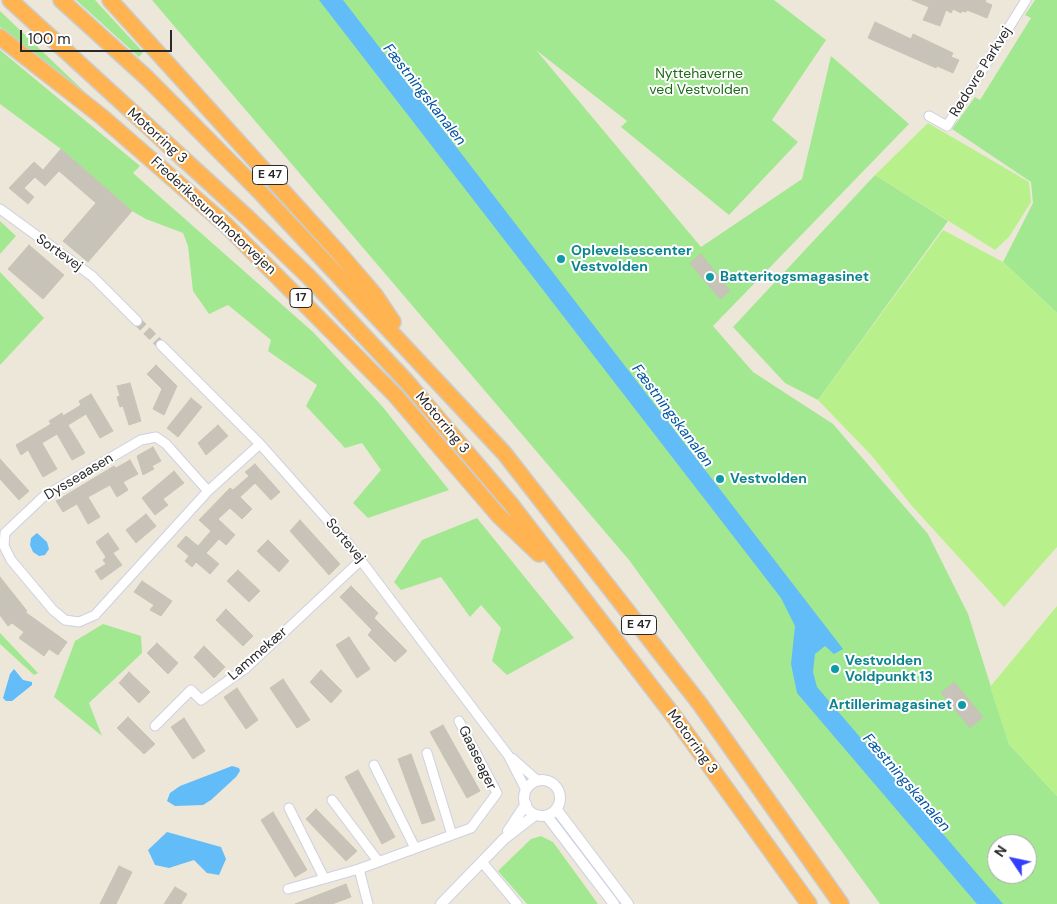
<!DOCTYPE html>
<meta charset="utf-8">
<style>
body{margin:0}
#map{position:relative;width:1057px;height:904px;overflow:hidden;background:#ede7d9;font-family:"DM Sans",sans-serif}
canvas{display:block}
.north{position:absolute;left:987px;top:834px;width:50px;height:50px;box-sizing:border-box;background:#fff;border:1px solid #a9a9a9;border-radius:50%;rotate:304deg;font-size:14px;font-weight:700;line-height:20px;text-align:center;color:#292929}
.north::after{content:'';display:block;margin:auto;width:18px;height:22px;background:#333eff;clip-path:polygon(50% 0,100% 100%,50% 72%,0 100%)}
.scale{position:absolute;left:20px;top:30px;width:152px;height:22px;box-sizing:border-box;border:2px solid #292929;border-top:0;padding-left:6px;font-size:15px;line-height:18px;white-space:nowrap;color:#292929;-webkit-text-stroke:4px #fff;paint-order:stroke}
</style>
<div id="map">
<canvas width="1057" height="904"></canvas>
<div class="north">N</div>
<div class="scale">100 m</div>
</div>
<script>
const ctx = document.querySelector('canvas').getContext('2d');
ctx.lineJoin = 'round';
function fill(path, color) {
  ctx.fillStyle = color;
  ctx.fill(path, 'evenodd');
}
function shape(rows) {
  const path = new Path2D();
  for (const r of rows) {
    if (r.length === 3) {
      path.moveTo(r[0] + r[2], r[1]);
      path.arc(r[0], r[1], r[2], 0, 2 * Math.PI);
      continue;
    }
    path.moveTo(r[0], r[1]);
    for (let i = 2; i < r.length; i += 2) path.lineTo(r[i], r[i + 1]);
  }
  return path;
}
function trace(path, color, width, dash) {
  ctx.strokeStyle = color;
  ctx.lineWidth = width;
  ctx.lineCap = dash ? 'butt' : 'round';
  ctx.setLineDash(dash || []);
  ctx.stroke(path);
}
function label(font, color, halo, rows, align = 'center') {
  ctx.font = font + ' "DM Sans",sans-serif';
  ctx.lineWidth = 4;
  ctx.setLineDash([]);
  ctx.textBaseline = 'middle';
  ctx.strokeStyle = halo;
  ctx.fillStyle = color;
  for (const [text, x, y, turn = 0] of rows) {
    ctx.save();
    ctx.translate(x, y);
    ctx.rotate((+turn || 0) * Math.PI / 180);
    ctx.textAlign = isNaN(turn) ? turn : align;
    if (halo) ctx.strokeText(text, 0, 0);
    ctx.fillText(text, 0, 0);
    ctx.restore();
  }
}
const green = shape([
 [76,0,95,0,143,52,139,57],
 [152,0,774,0,826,40,772,120,798,142,729,215,621,127,627,121,536,50,701,247,802,179,831,56,909,124,713,326,753,372,833,424,928,534,968,614,1009,744,1057,796,1057,904,880,904,629,560],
 [997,844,1027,844,1027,874,997,874],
 [1035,0,1057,0,1057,313,1003,262,1033,203,1031,182,952,129,975,97,980,100,1031,18,1025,15],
 [0,11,89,96,0,27],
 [0,50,140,166,133,173,313,332,382,406,449,490,368,518,353,503,381,470,362,443,345,448,306,406,317,385,268,351,271,340,228,305,209,314,193,291,188,246,183,233,146,219,132,211,61,149,0,104],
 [875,175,948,221,818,400,785,383,733,327],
 [0,221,16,236,0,254],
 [0,272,44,318,0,365],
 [477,518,574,638,507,675,492,661,501,628,481,605,470,617,441,577,401,590,394,582,422,540],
 [103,624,141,636,142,653,89,703,102,736,54,697,75,641],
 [0,633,38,673,34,675,0,644],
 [541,836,553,842,598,904,527,904,498,871,531,839]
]);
const pitch = shape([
 [928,123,1029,182,1031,202,1009,237,995,250,875,175],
 [943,230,1003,262,1057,313,1057,547,1004,607,912,506,872,456,818,400],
 [1057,606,1057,796,1009,744,990,687]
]);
const water = shape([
 [319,0,343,0,843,649,834,654,825,646,815,654,813,672,817,687,1003,904,977,904,797,693,791,664,795,626,781,598],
 [37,533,47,542,49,549,45,555,39,556,33,552,30,545,31,538],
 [14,669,23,680,32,682,32,685,12,701,6,701,3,698,10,674],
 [232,766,239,768,240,771,236,777,211,800,203,805,175,806,167,801,170,793,180,786],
 [167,832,221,847,226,859,219,875,207,873,194,860,169,868,155,865,148,850]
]);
const building = shape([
 [912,0,986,0,985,2,992,5,987,18,967,10,966,12,962,11,961,13,953,9,951,13,946,10,940,26,923,20,929,7,912,0],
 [875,22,911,39,913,34,953,53,951,57,959,60,953,73,937,66,936,68,868,38,875,22],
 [61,149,132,211,88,262,63,241,96,203,59,171,45,186,35,177,24,188,34,197,28,204,9,188,34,162,43,170,61,149],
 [29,245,64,275,43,299,8,269,29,245],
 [701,254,730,291,720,299,690,263,701,254],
 [156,365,177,386,164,415,153,409,162,389,147,374,156,365],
 [130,383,141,421,129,425,123,406,120,407,117,397,120,396,117,386,130,383],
 [91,394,113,431,100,438,86,414,68,425,85,453,72,460,57,434,42,443,57,469,43,477,28,450,21,455,16,445,51,424,49,421,62,413,63,416,81,405,79,401,91,394],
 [191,398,202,407,178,437,167,428,191,398],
 [218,425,228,436,206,455,198,443,218,425],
 [153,447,161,461,152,466,154,469,143,475,137,456,153,447],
 [0,459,29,491,19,500,0,479,0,459],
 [130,460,138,474,123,482,128,490,117,497,110,485,88,497,100,517,88,524,77,504,63,512,56,501,114,466,116,468,130,460],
 [255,464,280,492,271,500,255,483,240,497,252,509,242,519,230,508,218,519,235,535,226,545,219,539,206,553,219,564,210,574,196,562,192,567,185,561,189,556,177,546,186,536,198,546,211,531,199,520,230,488,233,490,249,476,245,472,255,464],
 [174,471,184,483,163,499,168,505,155,515,142,498,174,471],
 [146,514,156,526,136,543,126,530,146,514],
 [300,520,340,564,329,575,290,531,300,520],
 [108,533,119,549,113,553,122,565,101,580,95,571,106,564,103,560,106,557,96,542,108,533],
 [268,540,289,561,279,572,257,551,268,540],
 [238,570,260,591,249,602,227,581,238,570],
 [0,577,27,611,25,612,67,642,58,655,49,649,44,656,19,638,24,632,12,623,8,626,0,615,0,577],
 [142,581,172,601,161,616,150,610,154,605,134,592,142,581],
 [351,586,378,613,374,618,407,651,395,662,368,635,372,630,340,597,351,586],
 [226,609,253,636,243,646,216,620,226,609],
 [349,637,370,669,357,678,336,645,349,637],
 [157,643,178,663,168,674,147,653,157,643],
 [204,646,225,667,214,678,194,657,204,646],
 [321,670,342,691,331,703,310,682,321,670],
 [129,672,150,692,139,703,119,683,129,672],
 [283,679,310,720,297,728,270,688,283,679],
 [954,682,983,717,970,728,941,693,954,682],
 [237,688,258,720,246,729,224,697,237,688],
 [128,717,155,744,144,754,117,728,128,717],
 [184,718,205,751,193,759,171,727,184,718],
 [443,725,480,791,467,798,430,732,443,725],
 [411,754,435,820,422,824,398,759,411,754],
 [358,770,395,837,382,844,345,777,358,770],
 [316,809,357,851,346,861,306,819,316,809],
 [273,812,307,870,295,877,261,820,273,812],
 [119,866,132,872,116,904,100,904,119,866],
 [346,884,351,897,332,904,295,904,346,884],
 [175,887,187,894,181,904,164,904,175,887]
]);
const minorTunnel = shape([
 [137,321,161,345]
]);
const minor = shape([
 [929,116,947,126,1026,0],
 [0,209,92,276,137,321],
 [161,345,260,444,347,542,508,755,526,790],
 [208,491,166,444,156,437,141,440,43,497,5,533,4,546,11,560,53,610,65,620,79,622,95,615,208,491,260,444],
 [155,726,191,690,201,700,246,668,361,560],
 [427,753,452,835],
 [512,758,538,781],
 [374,765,415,848],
 [332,800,378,861],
 [289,808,324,878],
 [482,862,517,904],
 [359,869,471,828,497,793,459,721],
 [288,889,359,869,368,904]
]);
const tertiary = shape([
 [542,798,18],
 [557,810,628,904],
 [547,816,614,904],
 [508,831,526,804],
 [441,904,504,839,535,815]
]);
const motorway = shape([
 [10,0,248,218,309,277,407,382,510,503,676,719,809,904],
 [61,0,147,78,261,193,504,453,700,704,841,904],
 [110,0,339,253,375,295,393,322],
 [0,37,101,116,226,225,395,395,499,516,539,554]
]);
const markers = [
 [561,259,5,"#0f9aa8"],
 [710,277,5,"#0f9aa8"],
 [720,479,5,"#0f9aa8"],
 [835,669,5,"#0f9aa8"],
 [962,705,5,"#0f9aa8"]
];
const shields = [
 [270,175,35],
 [301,298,22],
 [639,625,35]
];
const shieldNames = [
 ["E 47",270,175],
 ["17",301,298],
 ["E 47",639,625]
];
const streetNames = [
 ["Rødovre Parkvej",981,72,-58],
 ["Motorring 3",157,136,42],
 ["Frederikssundmotorvejen",213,216,43],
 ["Sortevej",59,253,35],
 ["Motorring 3",442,423,50],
 ["Dysseaasen",79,477,-31],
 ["Sortevej",345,541,50],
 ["Lammekær",258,654,-41],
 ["Motorring 3",692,742,54],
 ["Gaaseager",477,758,64]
];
const parkNames = [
 ["Nyttehaverne",699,74],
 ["ved Vestvolden",699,90]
];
const cultureNames = [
 ["Oplevelsescenter",571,251],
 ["Vestvolden",571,267],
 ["Batteritogsmagasinet",720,277],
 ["Vestvolden",730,479],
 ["Vestvolden",845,661],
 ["Voldpunkt 13",845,677],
 ["Artillerimagasinet",952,705,"right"]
];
const waterNames = [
 ["Fæstningskanalen",424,95,52],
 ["Fæstningskanalen",672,416,53],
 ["Fæstningskanalen",906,783,49]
];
fill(green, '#a2e890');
fill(pitch, '#b8f18b');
fill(water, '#62bcf8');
fill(building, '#c8c3b9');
trace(building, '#c8c3b3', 1);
trace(minorTunnel, '#c6c1b6', 9, [9, 4.5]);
trace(minor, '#cecfe3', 11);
trace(tertiary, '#cecfe3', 12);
trace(motorway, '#ccc', 18);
trace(minor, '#fff', 9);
trace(tertiary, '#fff', 10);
trace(motorway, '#ffb451', 15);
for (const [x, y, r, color] of markers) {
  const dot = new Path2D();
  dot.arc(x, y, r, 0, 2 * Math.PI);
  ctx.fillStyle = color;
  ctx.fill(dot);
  trace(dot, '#fff', 2);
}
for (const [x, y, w] of shields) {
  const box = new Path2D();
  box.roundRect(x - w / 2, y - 9.5, w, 19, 4);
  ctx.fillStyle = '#fff';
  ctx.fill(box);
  trace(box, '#292929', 1);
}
label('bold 12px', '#292929', null, shieldNames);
label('14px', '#292929', '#fff', streetNames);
label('14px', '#1a6b13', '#fff', parkNames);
label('bold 14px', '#0d838f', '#fff', cultureNames, 'left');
label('italic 15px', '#0256a3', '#fff', waterNames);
</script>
